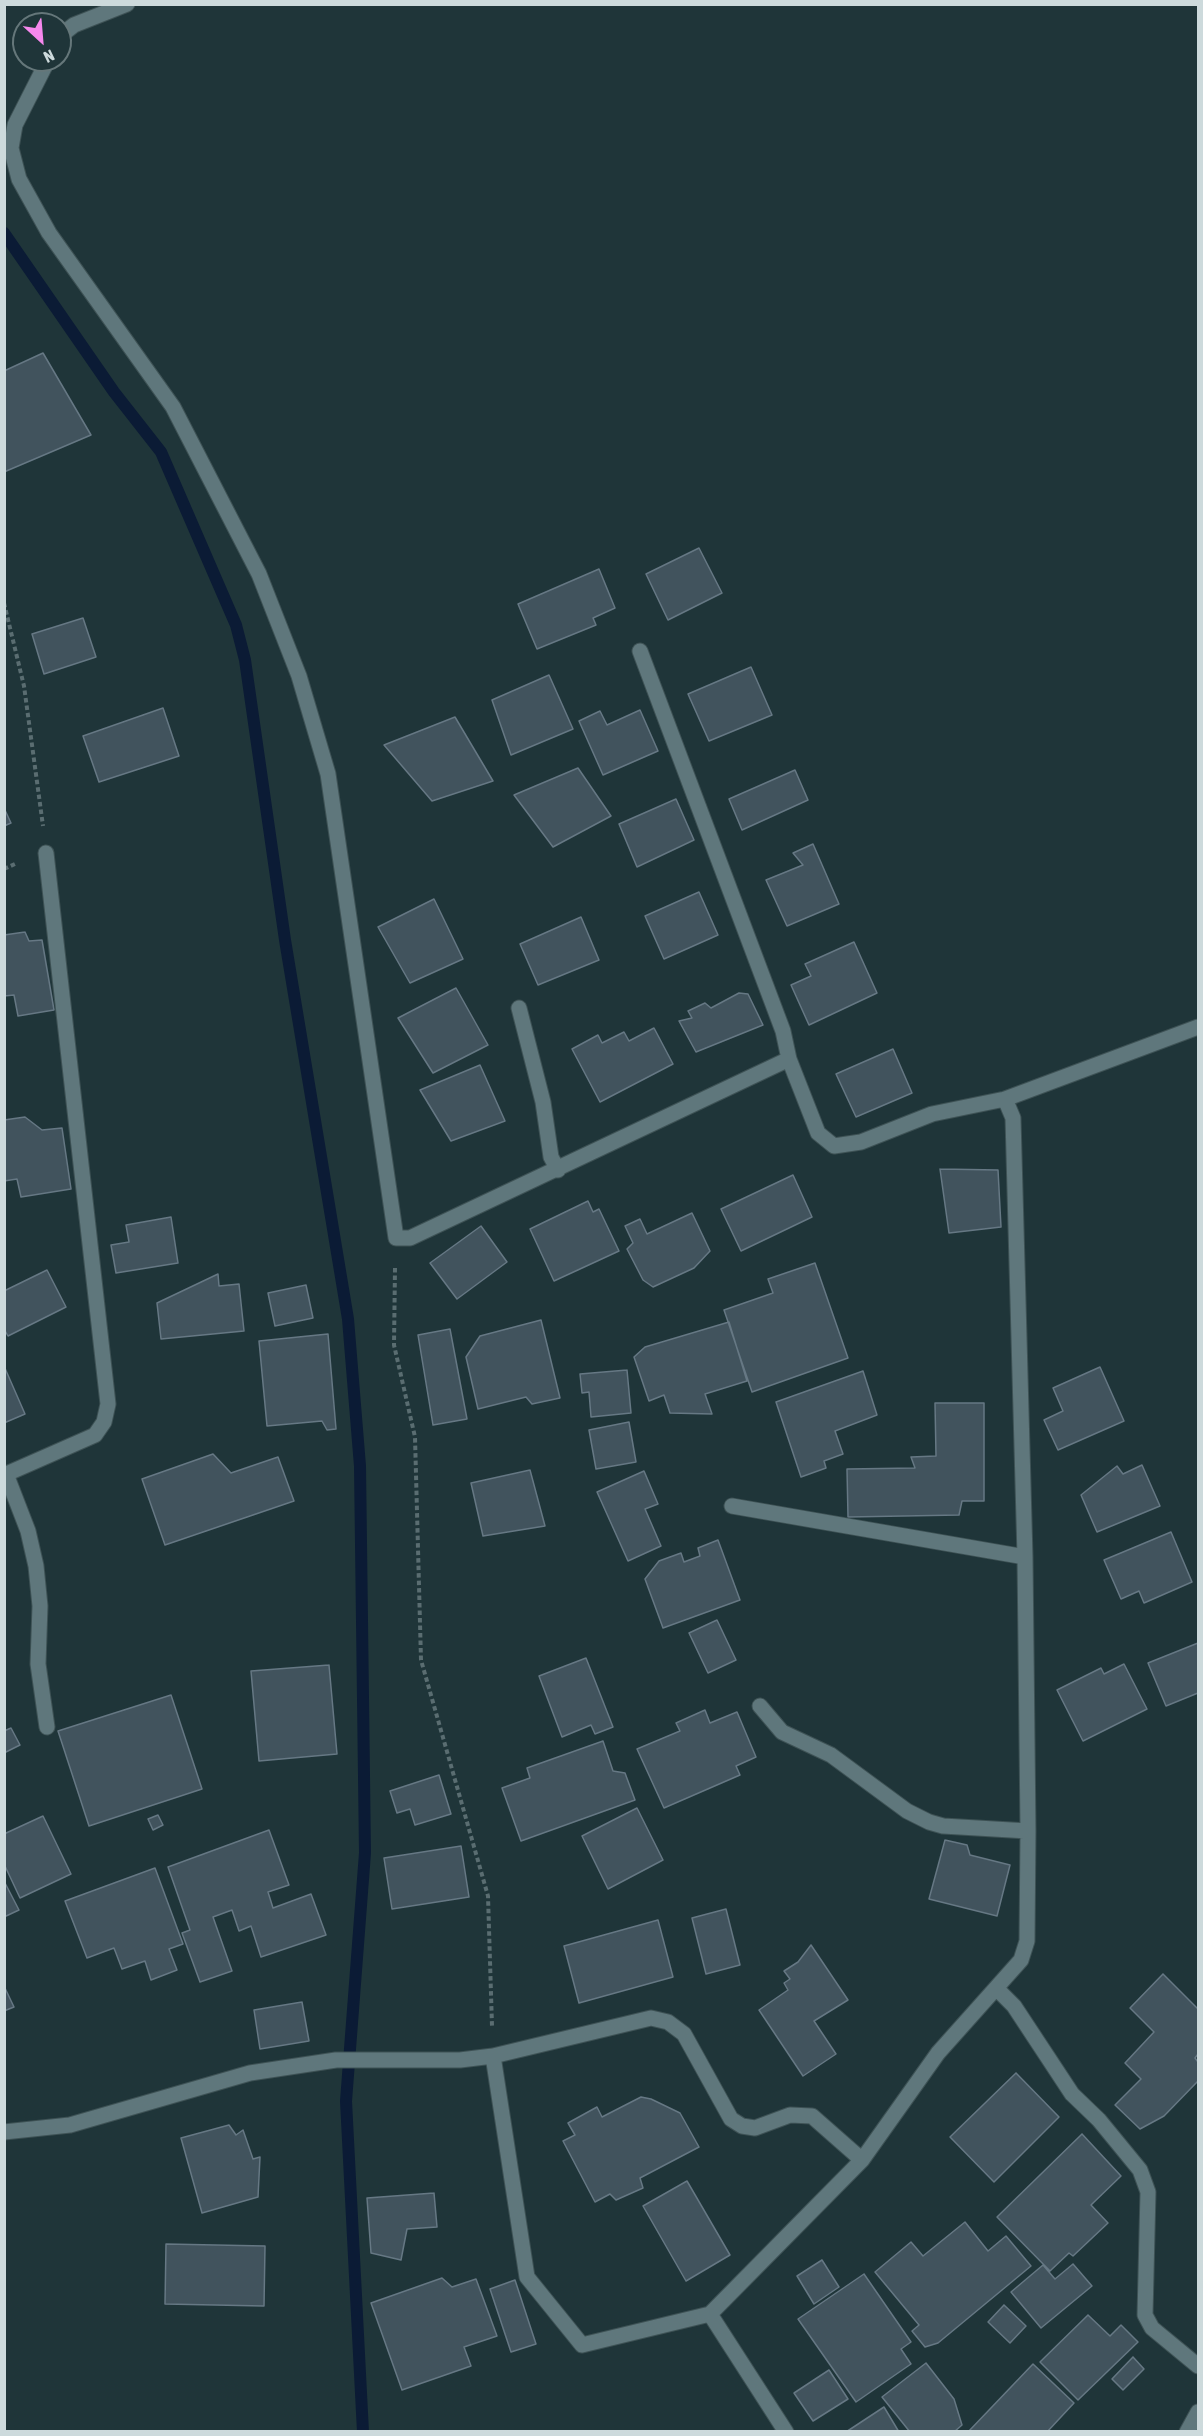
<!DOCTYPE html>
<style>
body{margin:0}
#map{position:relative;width:1203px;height:2436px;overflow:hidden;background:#1f3539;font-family:"Asap Condensed",sans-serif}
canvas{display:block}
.frame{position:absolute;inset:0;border:6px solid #cddadc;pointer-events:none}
.north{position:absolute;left:12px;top:12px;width:60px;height:60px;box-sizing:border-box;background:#1f3539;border:2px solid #65777a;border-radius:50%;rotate:154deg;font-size:16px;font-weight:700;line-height:24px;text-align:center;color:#cddadc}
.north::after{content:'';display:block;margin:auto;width:21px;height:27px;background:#f688ed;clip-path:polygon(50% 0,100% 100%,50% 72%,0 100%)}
</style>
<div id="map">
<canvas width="1203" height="2436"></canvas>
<div class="frame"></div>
<div class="north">N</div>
</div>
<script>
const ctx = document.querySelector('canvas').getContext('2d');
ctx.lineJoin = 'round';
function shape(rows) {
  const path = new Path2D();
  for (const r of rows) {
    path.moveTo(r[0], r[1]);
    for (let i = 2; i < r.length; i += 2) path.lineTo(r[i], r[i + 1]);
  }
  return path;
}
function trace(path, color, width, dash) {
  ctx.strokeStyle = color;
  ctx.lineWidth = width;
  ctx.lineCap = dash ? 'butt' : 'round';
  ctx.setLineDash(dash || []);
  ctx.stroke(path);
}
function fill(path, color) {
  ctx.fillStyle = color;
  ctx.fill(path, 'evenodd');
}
const stream = shape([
 [4,233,114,392,161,452,236,625,245,660,285,940,348,1319,360,1466,365,1853,346,2101,363,2432]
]);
const building = shape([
 [43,353,91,435,4,472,4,371,43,353],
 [699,548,722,593,668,620,646,574,699,548],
 [599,569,615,608,593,618,596,625,537,649,518,604,599,569],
 [83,618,96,657,44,674,32,634,83,618],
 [751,667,772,715,709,741,688,694,751,667],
 [549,675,573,729,511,755,492,700,549,675],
 [163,708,179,756,99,782,83,736,163,708],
 [640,710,658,751,603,775,579,721,600,711,607,725,640,710],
 [455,717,493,781,432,801,384,745,455,717],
 [578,768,611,816,553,847,514,795,578,768],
 [795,770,808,800,742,830,729,799,795,770],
 [676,799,694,840,637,867,619,824,676,799],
 [4,808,11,823,4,826,4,808],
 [813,844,839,904,787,926,766,880,803,865,793,853,813,844],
 [699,892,718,935,664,959,645,916,699,892],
 [434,899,463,959,410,983,378,927,434,899],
 [581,917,599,960,538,985,520,944,581,917],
 [25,932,29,941,42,940,54,1010,18,1016,14,995,4,996,4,935,25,932],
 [854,942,877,993,809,1025,791,985,811,976,805,964,854,942],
 [456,988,488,1045,433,1073,398,1018,456,988],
 [739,993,748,994,763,1025,696,1052,679,1021,692,1018,688,1011,705,1003,711,1008,739,993],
 [654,1028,673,1064,600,1102,572,1049,598,1035,602,1043,624,1032,629,1041,654,1028],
 [893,1049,912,1093,856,1117,836,1074,893,1049],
 [480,1065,505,1121,451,1141,420,1090,480,1065],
 [25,1117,42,1130,62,1128,71,1189,21,1197,17,1179,4,1181,4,1120,25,1117],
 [940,1169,998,1170,1001,1227,949,1233,940,1169],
 [793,1175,812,1217,741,1251,721,1209,793,1175],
 [588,1201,593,1212,599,1209,619,1251,554,1281,530,1229,588,1201],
 [692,1213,710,1251,694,1268,653,1287,643,1280,627,1249,633,1243,625,1226,640,1219,647,1234,692,1213],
 [171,1217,178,1263,116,1273,111,1245,129,1242,126,1225,171,1217],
 [481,1226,507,1262,457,1299,430,1263,481,1226],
 [815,1263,848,1358,752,1392,724,1310,773,1293,768,1279,815,1263],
 [47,1270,66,1307,8,1336,4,1329,4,1291,47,1270],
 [218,1274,219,1286,239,1284,244,1331,161,1339,157,1303,218,1274],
 [306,1285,313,1318,275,1326,268,1293,306,1285],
 [541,1320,560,1398,532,1404,526,1397,478,1409,466,1357,480,1336,541,1320],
 [729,1322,747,1381,705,1394,712,1414,670,1413,664,1395,649,1401,634,1357,645,1347,729,1322],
 [450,1329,467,1419,433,1425,418,1335,450,1329],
 [328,1334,336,1429,327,1430,322,1421,267,1426,259,1341,328,1334],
 [4,1366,25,1414,4,1423,4,1366],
 [1100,1367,1124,1421,1058,1450,1044,1420,1063,1411,1053,1388,1100,1367],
 [627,1370,631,1413,591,1417,589,1392,582,1393,580,1374,627,1370],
 [863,1371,877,1415,835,1431,843,1454,824,1461,826,1468,801,1477,776,1402,863,1371],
 [935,1403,984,1403,984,1501,962,1501,959,1515,848,1517,847,1469,915,1468,911,1457,936,1456,935,1403],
 [629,1422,636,1462,596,1469,589,1430,629,1422],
 [213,1454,231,1473,278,1457,294,1501,165,1545,142,1479,213,1454],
 [1142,1465,1160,1506,1097,1532,1081,1495,1117,1466,1123,1474,1142,1465],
 [530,1470,545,1526,483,1536,471,1483,530,1470],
 [644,1471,658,1504,645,1509,661,1546,628,1561,597,1492,644,1471],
 [1171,1532,1192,1582,1144,1603,1139,1591,1121,1599,1104,1560,1171,1532],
 [718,1540,740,1600,663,1628,645,1579,659,1561,681,1553,684,1562,700,1556,698,1548,718,1540],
 [717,1620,736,1660,708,1673,689,1633,717,1620],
 [1198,1643,1198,1693,1166,1706,1148,1663,1198,1643],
 [586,1658,613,1727,595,1734,591,1725,562,1737,539,1676,586,1658],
 [1124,1664,1147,1709,1083,1741,1057,1690,1101,1668,1104,1674,1124,1664],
 [329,1665,337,1754,259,1761,251,1671,329,1665],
 [171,1695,202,1789,89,1826,58,1731,171,1695],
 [705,1710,710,1723,737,1712,756,1757,736,1766,740,1775,664,1808,637,1749,680,1731,676,1723,705,1710],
 [11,1728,20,1745,4,1753,4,1731,11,1728],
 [603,1741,613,1771,625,1773,635,1800,521,1841,502,1788,530,1778,527,1768,603,1741],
 [439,1775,451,1814,415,1825,410,1809,397,1813,390,1791,439,1775],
 [637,1808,663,1860,608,1889,582,1836,637,1808],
 [158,1815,163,1825,153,1830,148,1819,158,1815],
 [43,1816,71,1874,20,1898,4,1864,4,1834,43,1816],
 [269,1830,289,1885,268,1892,273,1908,311,1894,326,1935,261,1957,251,1926,239,1931,232,1910,213,1917,232,1971,200,1982,182,1933,190,1930,168,1867,269,1830],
 [945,1840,967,1845,970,1855,1010,1865,997,1916,929,1899,945,1840],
 [461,1846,469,1897,392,1909,384,1858,461,1846],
 [155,1868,183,1944,169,1949,177,1970,151,1980,145,1961,122,1969,114,1948,87,1958,65,1901,155,1868],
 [4,1881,19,1910,4,1917,4,1881],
 [726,1909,740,1965,706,1974,692,1918,726,1909],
 [658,1920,673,1977,579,2003,564,1946,658,1920],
 [811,1945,848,2000,814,2021,836,2054,803,2076,759,2010,788,1990,784,1983,790,1979,784,1971,798,1962,811,1945],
 [1163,1974,1198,2009,1198,2054,1195,2058,1198,2062,1198,2081,1164,2116,1140,2129,1115,2105,1141,2079,1125,2063,1154,2032,1130,2008,1163,1974],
 [4,1986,14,2007,4,2011,4,1986],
 [302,2002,309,2041,260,2049,254,2010,302,2002],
 [1016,2073,1059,2117,994,2182,950,2137,1016,2073],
 [641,2097,651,2099,680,2113,699,2147,640,2178,643,2188,616,2200,610,2194,595,2202,563,2141,575,2135,568,2123,597,2107,602,2117,641,2097],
 [229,2125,236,2135,243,2130,253,2159,260,2157,258,2197,202,2213,181,2138,229,2125],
 [1082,2134,1121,2176,1091,2205,1108,2223,1073,2256,1069,2253,1050,2271,997,2217,1082,2134],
 [687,2181,730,2255,686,2281,643,2206,687,2181],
 [434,2193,437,2227,407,2229,401,2260,371,2253,367,2198,434,2193],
 [965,2222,988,2251,1006,2236,1031,2266,938,2343,925,2347,912,2331,919,2325,875,2272,911,2242,923,2256,965,2222],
 [166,2244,265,2246,264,2306,165,2304,166,2244],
 [822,2260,839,2287,814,2304,797,2276,822,2260],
 [1073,2264,1092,2286,1041,2328,1011,2292,1043,2265,1055,2279,1073,2264],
 [864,2274,911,2342,901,2349,911,2364,856,2402,798,2319,864,2274],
 [442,2278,452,2287,476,2279,497,2336,464,2347,471,2366,402,2390,371,2303,442,2278],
 [515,2280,536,2344,511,2352,490,2289,515,2280],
 [1004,2305,1026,2326,1010,2343,988,2322,1004,2305],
 [1088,2315,1110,2336,1121,2325,1138,2342,1078,2400,1040,2362,1088,2315],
 [1133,2357,1144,2369,1123,2390,1112,2379,1133,2357],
 [926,2363,954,2399,962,2425,954,2432,910,2432,882,2397,926,2363],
 [1033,2364,1074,2403,1047,2432,968,2432,1033,2364],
 [829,2370,848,2399,813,2421,794,2393,829,2370],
 [884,2407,899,2432,846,2432,884,2407]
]);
const path = shape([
 [4,603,24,686,43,826],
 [4,869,17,863],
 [395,1268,394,1345,415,1437,421,1660,488,1896,492,2026]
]);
const minor = shape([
 [60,36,74,25,127,4],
 [48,60,15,125,11,148,19,179,49,233,173,407,259,574,299,676,328,774,396,1238,410,1238,789,1059,818,1133,834,1146,861,1142,932,1114,1005,1099,1198,1027],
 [640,651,783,1031,789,1059],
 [519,1008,543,1102,551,1157,558,1170],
 [6,1474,28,1531,36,1566,40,1606,38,1664,47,1727],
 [4,1475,95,1435,104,1422,108,1404,46,853],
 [732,1506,1025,1557],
 [760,1706,782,1732,831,1755,907,1811,929,1822,943,1826,1028,1831],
 [997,1989,1014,2006,1072,2094,1099,2120,1140,2170,1148,2192,1145,2315,1152,2328,1198,2366],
 [493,2056,527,2277,582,2345,710,2314,862,2160,938,2053,1021,1960,1027,1941,1028,1831,1025,1557,1013,1118,1005,1099],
 [4,2132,70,2125,250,2073,336,2060,460,2060,493,2056,651,2018,668,2022,684,2034,731,2119,742,2126,755,2128,790,2115,812,2116,862,2160],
 [710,2314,786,2432],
 [1187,2432,1198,2412]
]);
trace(stream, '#0b1b35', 12);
fill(building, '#41535d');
trace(building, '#667884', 1.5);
trace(minor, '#3e5255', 17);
trace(path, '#5a6d71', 4, [4.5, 3]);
trace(minor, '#5f777c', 15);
</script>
